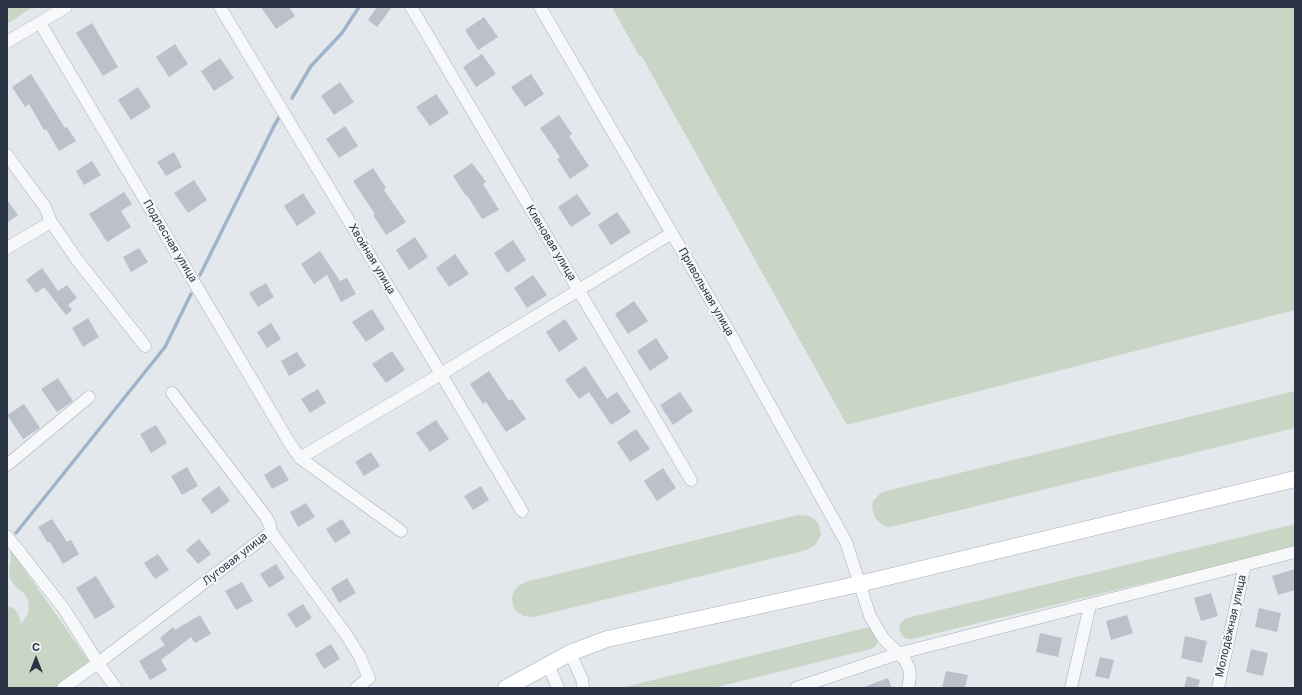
<!DOCTYPE html>
<meta charset="utf-8">
<style>
body{margin:0}
#map{position:relative;width:1302px;height:695px;overflow:hidden;background:#e4e7ec;font-family:Inter,sans-serif}
canvas{display:block}
.frame{position:absolute;inset:0;border:8px solid #2b3445;pointer-events:none}
.north{position:absolute;left:16px;top:639px;width:40px;height:40px;-webkit-text-stroke:3px #f4f6f9;paint-order:stroke;rotate:0deg;font-size:11px;font-weight:700;line-height:16px;text-align:center;color:#2b3445}
.north::after{content:'';display:block;margin:auto;width:14px;height:18px;background:#2b3445;clip-path:polygon(50% 0,100% 100%,50% 72%,0 100%)}
</style>
<div id="map">
<canvas width="1302" height="695"></canvas>
<div class="frame"></div>
<div class="north">С</div>
</div>
<script>
const ctx = document.querySelector('canvas').getContext('2d');
ctx.lineJoin = 'round';
function fill(path, color) {
  ctx.fillStyle = color;
  ctx.fill(path, 'evenodd');
}
function shape(rows) {
  const path = new Path2D();
  for (const r of rows) {
    path.moveTo(r[0], r[1]);
    for (let i = 2; i < r.length; i += 2) path.lineTo(r[i], r[i + 1]);
  }
  return path;
}
function trace(path, color, width, dash) {
  ctx.strokeStyle = color;
  ctx.lineWidth = width;
  ctx.lineCap = dash ? 'butt' : 'round';
  ctx.setLineDash(dash || []);
  ctx.stroke(path);
}
function label(font, color, halo, rows, align = 'center') {
  ctx.font = font + ' Inter,sans-serif';
  ctx.lineWidth = 4;
  ctx.setLineDash([]);
  ctx.textBaseline = 'middle';
  ctx.strokeStyle = halo;
  ctx.fillStyle = color;
  for (const [text, x, y, turn = 0] of rows) {
    ctx.save();
    ctx.translate(x, y);
    ctx.rotate((+turn || 0) * Math.PI / 180);
    ctx.textAlign = isNaN(turn) ? turn : align;
    if (halo) ctx.strokeText(text, 0, 0);
    ctx.fillText(text, 0, 0);
    ctx.restore();
  }
}
const green = shape([
 [7,7,33,7,7,24],
 [612,7,1295,7,1295,310,847,425,641,55,639,56],
 [1295,391,1295,428,895,526,889,527,883,525,875,518,872,507,873,501,881,493,886,491],
 [798,515,809,516,814,519,818,523,821,534,816,544,807,550,534,617,523,616,514,609,512,598,513,593,516,588,525,582],
 [1295,524,1295,547,912,639,906,639,901,634,899,628,900,624,902,621,907,618],
 [10,549,93,667,61,688,7,688,7,606,15,609,19,616,21,624,28,614,29,603,25,594,17,588,10,579,9,570,11,560],
 [865,628,872,628,879,639,876,646,871,649,713,688,620,688]
]);
const stream = shape([
 [292,98,311,66,342,33,359,7],
 [200,275,274,126,281,114],
 [16,533,165,347,191,294]
]);
const building = shape([
 [261,7,289,7,295,16,276,29],
 [377,7,392,7,377,27,368,20],
 [484,17,498,37,478,50,465,30],
 [92,23,118,67,103,76,76,33],
 [175,44,188,64,169,77,156,57],
 [482,54,496,74,476,87,463,67],
 [220,58,234,78,214,91,201,71],
 [31,74,65,128,67,127,76,141,59,151,46,129,44,130,29,104,25,107,12,87],
 [531,74,544,94,525,107,511,87],
 [340,82,354,102,334,115,321,96],
 [138,87,151,107,131,120,118,100],
 [436,94,449,113,430,126,416,107],
 [559,115,572,134,569,136,589,166,570,179,557,159,560,157,540,128],
 [345,126,358,146,339,158,326,139],
 [174,152,182,167,166,176,157,162],
 [92,161,101,175,84,185,76,171],
 [472,163,486,182,483,184,499,210,482,219,467,195,466,196,453,176],
 [373,168,386,188,384,190,406,222,386,235,373,215,375,214,353,181],
 [194,180,207,200,188,213,174,193],
 [124,192,132,204,121,211,131,227,107,242,89,214],
 [303,193,316,213,297,226,284,206],
 [577,194,591,214,571,227,558,207],
 [7,200,18,215,7,223],
 [617,212,631,232,611,245,598,225],
 [415,237,428,257,409,270,396,250],
 [513,240,526,260,507,273,494,253],
 [139,248,148,262,131,272,123,257],
 [320,251,340,281,347,278,356,294,341,302,327,275,314,284,301,264],
 [455,254,469,274,449,287,436,268],
 [42,268,58,291,67,285,77,298,68,305,72,310,66,315,44,287,36,293,26,280],
 [533,275,547,295,527,308,514,288],
 [266,283,274,297,258,307,249,293],
 [634,301,648,321,628,334,615,314],
 [372,309,385,329,366,342,352,322],
 [88,318,99,337,83,347,72,328],
 [565,319,578,339,559,352,546,332],
 [271,323,281,339,267,348,257,332],
 [656,338,669,358,650,371,637,351],
 [392,351,405,370,386,383,372,364],
 [297,352,306,366,289,376,281,361],
 [585,366,607,399,617,392,631,412,611,425,589,392,579,399,565,380],
 [489,371,509,401,512,399,526,419,506,432,486,402,483,404,470,384],
 [58,378,73,401,57,412,41,389],
 [318,389,326,403,310,413,301,399],
 [680,392,693,411,673,425,660,405],
 [24,404,40,428,23,439,7,415],
 [436,420,449,439,430,452,416,433],
 [156,425,167,443,151,453,140,434],
 [636,429,650,449,630,462,617,442],
 [371,452,380,466,364,476,355,462],
 [280,465,289,480,272,489,264,475],
 [187,467,198,486,182,495,171,476],
 [663,468,676,488,657,501,644,481],
 [219,486,230,501,212,514,201,499],
 [481,486,489,500,473,510,464,496],
 [306,503,315,517,298,527,290,512],
 [52,519,67,542,71,540,79,554,63,564,50,542,48,543,38,527],
 [342,519,351,533,335,543,326,529],
 [199,539,211,554,198,564,186,550],
 [158,554,169,570,155,579,144,563],
 [276,564,285,578,269,588,260,574],
 [1295,569,1295,590,1278,595,1272,576],
 [96,576,115,607,95,619,76,588],
 [347,578,356,593,339,603,331,588],
 [242,582,253,601,236,610,225,591],
 [1211,593,1218,616,1201,621,1194,598],
 [303,604,312,618,296,628,287,614],
 [1259,608,1281,613,1277,632,1255,627],
 [200,615,211,634,195,643,191,637,161,660,167,670,150,680,139,661,165,645,160,638,173,627,175,630],
 [1127,615,1133,633,1111,640,1106,621],
 [1040,633,1062,638,1058,657,1036,652],
 [1185,636,1207,641,1202,663,1181,658],
 [331,644,340,659,324,669,315,654],
 [1251,649,1268,653,1263,676,1246,672],
 [1100,657,1114,660,1109,679,1095,676],
 [946,671,968,675,965,688,942,688],
 [1187,676,1200,680,1198,688,1184,688],
 [888,678,892,688,864,688,864,687]
]);
const street = shape([
 [220,7,441,374,522,511],
 [411,7,691,480],
 [540,7,727,328,846,542,870,616,883,638,905,660,909,668,910,677,908,688],
 [40,23,289,442,300,458,401,531],
 [7,42,66,7],
 [7,155,45,207,51,222,78,261,145,346],
 [7,248,51,222],
 [300,458,441,374,672,233],
 [7,465,89,397],
 [271,532,345,633,359,655,369,678,356,688],
 [7,536,64,609,98,663,116,688],
 [570,653,582,679,583,688],
 [549,666,558,688],
 [63,688,98,663,271,532,270,525,266,517,172,393],
 [796,688,897,654,1295,552],
 [1071,688,1090,605],
 [1218,688,1245,565]
]);
const secondary = shape([
 [506,688,570,653,607,639,859,584,1295,479]
]);
const streetNames = [
 ["Подлесная улица",170,241,59],
 ["Кленовая улица",551,243,59],
 ["Хвойная улица",372,259,59],
 ["Привольная улица",706,292,60],
 ["Луговая улица",235,559,-38],
 ["Молодёжная улица",1231,626,-77]
];
fill(green, '#c9d6c5');
trace(stream, '#9fb4cc', 3.5);
fill(building, '#bbc0ca');
trace(street, '#a9aeb7', 13);
trace(secondary, '#a9aeb7', 17);
trace(street, '#f7f8fa', 12);
trace(secondary, '#fff', 16);
label('11px', '#2b3445', '#f4f6f9', streetNames);
</script>
